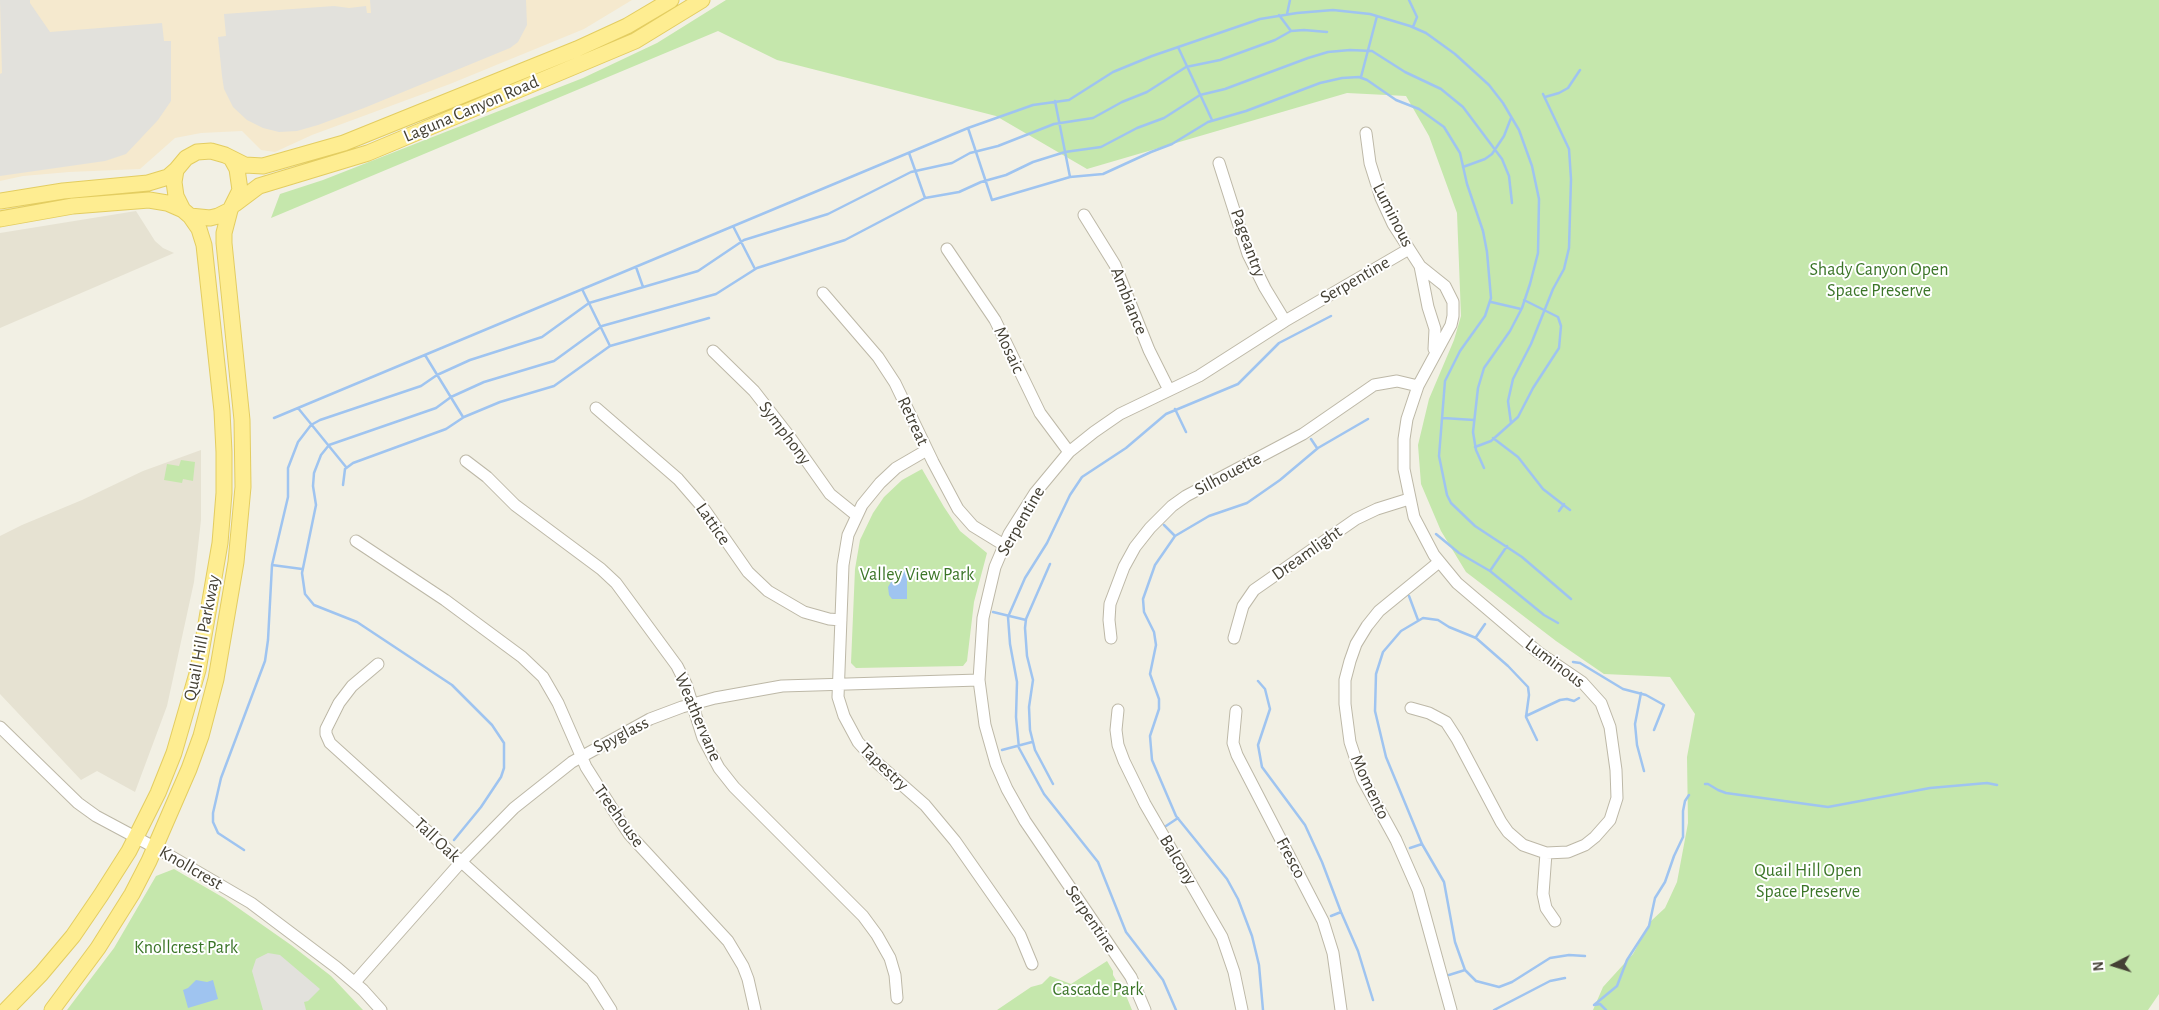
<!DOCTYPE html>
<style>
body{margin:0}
#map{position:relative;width:2159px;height:1010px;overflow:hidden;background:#f2f0e4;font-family:"Alegreya Sans",sans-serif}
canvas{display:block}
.north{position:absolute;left:2089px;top:940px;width:50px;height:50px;-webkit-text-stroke:4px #fff;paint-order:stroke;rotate:265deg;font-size:14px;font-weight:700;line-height:20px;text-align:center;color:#444034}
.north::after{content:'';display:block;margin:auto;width:18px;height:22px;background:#444034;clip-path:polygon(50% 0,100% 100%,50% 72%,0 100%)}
</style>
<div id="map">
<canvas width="2159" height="1010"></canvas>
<div class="north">N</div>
</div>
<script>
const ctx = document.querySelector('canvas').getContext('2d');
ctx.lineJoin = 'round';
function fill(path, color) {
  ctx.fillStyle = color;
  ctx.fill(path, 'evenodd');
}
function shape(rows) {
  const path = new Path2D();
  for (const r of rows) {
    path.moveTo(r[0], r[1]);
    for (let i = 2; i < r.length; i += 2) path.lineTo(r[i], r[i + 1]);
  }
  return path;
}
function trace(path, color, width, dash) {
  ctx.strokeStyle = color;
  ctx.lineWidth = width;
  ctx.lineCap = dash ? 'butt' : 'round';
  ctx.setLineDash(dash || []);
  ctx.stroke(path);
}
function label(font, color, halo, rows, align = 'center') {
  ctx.font = font + ' "Alegreya Sans",sans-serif';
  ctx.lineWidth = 4;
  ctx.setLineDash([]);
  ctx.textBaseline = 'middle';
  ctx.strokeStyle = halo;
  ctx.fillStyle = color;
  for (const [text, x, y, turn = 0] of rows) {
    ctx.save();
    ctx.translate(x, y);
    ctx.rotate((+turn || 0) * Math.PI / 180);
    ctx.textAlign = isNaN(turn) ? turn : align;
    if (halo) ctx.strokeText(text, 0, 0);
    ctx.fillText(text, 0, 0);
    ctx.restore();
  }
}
const residential = shape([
 [136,211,155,241,163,248,174,253,0,328,0,233],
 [201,450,201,520,194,582,167,706,135,792,97,771,81,780,0,694,0,536,22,525,82,500,143,471]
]);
const commercial = shape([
 [0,0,632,0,584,29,450,84,312,135,275,152,261,150,242,131,201,133,175,138,140,169,69,172,23,176,0,181]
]);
const green = shape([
 [726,0,2159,0,2159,994,2148,1010,1593,1010,1603,987,1633,954,1651,921,1665,908,1677,882,1688,823,1687,757,1695,714,1670,677,1604,674,1556,641,1466,572,1441,531,1421,484,1418,445,1429,399,1454,340,1461,316,1457,213,1429,136,1406,96,1347,93,1087,169,996,116,777,60,718,31,271,218,280,194,323,180,583,78,657,43],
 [181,460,195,462,193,481,183,479,182,483,164,480,167,464,179,466],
 [922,469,944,507,960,531,987,553,974,602,967,661,963,666,856,668,851,663,855,569,860,540,873,513,884,497,902,480],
 [174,869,224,898,291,945,331,976,363,1010,67,1010,114,948,156,876],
 [1107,961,1113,971,1113,975,1121,989,1125,993,1132,1010,997,1010,1031,987,1042,984,1050,976,1071,984]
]);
const parking = shape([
 [0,0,30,0,30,3,50,32,162,23,164,41,171,41,171,101,158,120,126,154,105,161,0,176,0,74,2,73],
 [370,0,526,0,527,25,518,42,510,48,364,108,318,125,297,131,279,132,263,128,247,120,233,107,224,89,222,76,218,37,226,36,224,14,334,6,349,8,366,6,367,13,371,13],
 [268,953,280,955,320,989,308,1001,304,1002,306,1010,263,1010,252,971,256,959]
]);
const water = shape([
 [894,570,907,570,907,599,892,599,889,595,888,587,894,577],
 [196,980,207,982,213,980,218,999,188,1008,183,990,188,988]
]);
const stream = shape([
 [1409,0,1417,17,1413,27],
 [1287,14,1290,0],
 [1279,15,1291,31],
 [1178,47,1212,120],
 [1361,77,1377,16],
 [1545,97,1559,93,1568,88,1580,70],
 [1055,101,1070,177],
 [968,128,992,200,1070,177,1103,174,1151,152,1172,144,1208,122,1246,111,1320,83,1342,78,1359,77,1367,80,1396,100,1419,109,1444,127,1460,153,1467,184,1483,231,1487,252,1491,298,1485,316,1460,351,1445,381,1439,456,1447,495,1451,503,1475,526,1522,557,1571,599],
 [909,153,925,198],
 [1463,167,1485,159,1492,154,1504,136,1511,118],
 [733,226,755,269],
 [636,267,643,287],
 [582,289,610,346],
 [1491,302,1521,309],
 [425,355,463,417],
 [298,408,346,467],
 [1175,409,1186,432],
 [274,418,968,128,1033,105,1069,100,1113,72,1152,56,1260,19,1297,13,1333,10,1370,14,1410,26,1426,33,1455,54,1489,85,1503,103,1519,130,1532,166,1539,199,1538,253,1530,284,1522,308,1510,331,1484,368,1478,388,1473,432,1476,450,1484,468],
 [1443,418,1474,420],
 [1511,423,1508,401,1513,379,1531,344,1553,289,1564,269,1569,248,1571,179,1569,149,1543,94],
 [1493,438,1518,457,1543,489,1570,510],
 [1311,439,1317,448],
 [1475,447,1491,441,1518,417,1533,388,1559,348,1561,326,1558,317,1524,300],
 [343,485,345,469,353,463,446,429,464,417,500,402,554,386,610,346,709,318],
 [1559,511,1564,504],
 [1164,525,1175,536],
 [1436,534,1459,553,1490,571,1544,615,1558,623],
 [1050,564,1026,619,1025,628,1027,656,1033,680,1029,707,1030,730,1035,750,1053,784],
 [272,565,302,569],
 [1490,571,1507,546],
 [1409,596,1418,620],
 [993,612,1026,620],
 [1476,637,1485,624],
 [1573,662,1580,663,1623,689,1646,695,1664,705,1654,730],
 [1258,681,1265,689,1270,709,1258,745,1262,767,1305,825,1322,862,1341,912,1358,951,1373,1000],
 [1641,693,1635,724,1637,745,1644,771],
 [1526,716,1560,700,1567,699,1574,701,1579,698],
 [1537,740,1526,717,1529,695,1528,687,1508,666,1476,638,1449,627,1438,620,1423,618,1401,631,1383,652,1376,674,1375,711,1386,757,1422,844,1444,882,1455,942,1465,970,1476,981,1499,987,1512,982,1550,958,1569,955,1585,956],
 [1002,750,1032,742],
 [1705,784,1708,784,1718,790,1726,793,1828,807,1930,788,1987,783,1997,785],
 [1166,826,1178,818],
 [454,840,481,807,501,777,504,768,504,743,492,725,452,685,357,622,314,605,305,594,302,573,316,505,313,486,314,473,321,455,329,445,436,408,451,397,484,382,554,361,602,326,716,294,757,268,845,240,925,198,959,192,981,182,1006,175,1033,162,1065,152,1101,147,1137,128,1164,118,1200,95,1225,89,1308,58,1328,52,1350,50,1372,51,1405,72,1441,89,1463,107,1502,159,1509,176,1512,203],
 [1410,848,1422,844],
 [244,850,218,833,213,822,213,813,221,778,265,661,268,640,272,565,288,497,288,468,298,442,311,425,320,420,421,386,437,375,470,360,542,337,589,303,698,271,744,240,828,214,911,172,952,163,970,153,998,146,1054,124,1093,118,1122,102,1147,92,1186,67,1220,60,1275,40,1291,31,1304,30,1327,32],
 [1331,916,1341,912],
 [1449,975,1465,970],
 [1176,1010,1163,980,1126,932,1098,862,1044,794,1019,748,1016,717,1017,682,1010,644,1008,617,1025,578,1047,543,1070,495,1082,477,1126,448,1166,414,1238,384,1279,343,1331,316],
 [1263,1010,1259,965,1252,936,1238,899,1227,879,1176,816,1152,760,1150,736,1159,709,1159,699,1150,674,1156,645,1154,632,1144,612,1143,599,1155,565,1175,536,1209,516,1247,503,1280,480,1318,448,1368,419],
 [1494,1010,1550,981,1565,978],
 [1606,1010,1600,1004,1594,1005,1617,986,1627,960,1649,926,1655,898,1665,882,1674,856,1683,837,1683,811,1685,801,1689,795]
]);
const minor = shape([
 [1366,133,1370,163,1381,198,1393,224,1420,266,1428,307,1435,329,1434,349],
 [1219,163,1248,254,1265,288,1285,321],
 [1084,215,1115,265,1149,350,1169,390],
 [947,249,995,320,1040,413,1069,452],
 [823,293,878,357,895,383,933,462,958,509,973,526,1004,545],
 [713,351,754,391,789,436,830,494,856,515],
 [596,408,678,479,704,509,748,572,768,591,804,612,829,619,841,620],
 [927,450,896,468,880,483,862,505,848,535,843,565,838,697,844,716,858,742,875,761,925,805,955,841,1006,914,1020,935,1032,964],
 [466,461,487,477,515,505,601,569,616,583,677,666,686,684,703,738,719,768,734,787,863,916,877,935,890,958,895,975,897,998],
 [356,541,445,600,522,657,543,677,558,703,586,767,617,816,629,834,728,941,743,966,748,979,755,1010],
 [1439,562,1379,611,1367,626,1356,644,1350,661,1345,680,1345,704,1350,742,1362,778,1396,840,1418,890,1451,1010],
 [1111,638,1109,620,1110,604,1124,567,1135,547,1150,528,1172,506,1186,496,1303,434,1374,385,1397,381,1418,386],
 [1234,638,1243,606,1254,590,1356,519,1377,509,1409,499],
 [378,664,352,686,339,703,326,729,326,734,330,743,592,980,611,1010],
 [1411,708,1429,713,1446,722,1457,739,1501,822,1508,832,1523,845,1546,853,1568,852,1585,845,1595,837,1610,820,1617,798,1616,770,1610,727,1601,703,1582,682,1538,652,1457,583,1434,555,1414,517,1404,469,1404,439,1407,419,1418,386,1451,325,1453,316,1453,302,1445,286,1420,266],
 [1118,710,1116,730,1118,745,1124,761,1145,804,1222,937,1234,972,1242,1010],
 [1236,711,1233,743,1237,755,1323,921,1333,953,1341,1010],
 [0,727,78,803,96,816,167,854,251,903,336,967,363,990,381,1010],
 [1546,853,1543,894,1546,908,1555,921],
 [355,982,461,862,514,808,572,762,650,719,682,707,715,698,782,686,979,680],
 [1145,1010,1131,977,1025,821,1007,789,996,764,985,725,979,680,983,618,995,567,1009,534,1035,493,1069,452,1094,432,1120,414,1199,376,1285,321,1409,249]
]);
const major = shape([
 [211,151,225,155,231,158,237,169,240,190,230,210,218,216,210,218,190,216,183,210,176,196,174,182,176,170,186,158,197,152,211,151],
 [231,158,245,165,263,166,344,143,577,49,627,26,671,0],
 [0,201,63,191,148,183,168,177,176,170],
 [235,204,259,186,368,153,635,41,702,0],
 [0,219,73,206,149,200,167,203,183,210],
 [6,1010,41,974,73,936,101,895,129,851,158,793,174,753,198,670,220,543,224,493,224,452,222,411,204,245,199,229,190,216],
 [52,1010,98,948,132,894,149,861,189,769,201,736,216,679,236,562,243,487,242,420,224,243,224,233,230,210]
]);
const streetNames = [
 ["Laguna Canyon Road",471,109,-23],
 ["Luminous",1393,215,63],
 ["Pageantry",1248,243,70],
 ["Serpentine",1355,280,-30],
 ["Ambiance",1129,301,68],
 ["Mosaic",1009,350,65],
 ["Retreat",913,421,65],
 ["Symphony",785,433,53],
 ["Silhouette",1228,474,-28],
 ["Serpentine",1021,521,-60],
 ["Lattice",713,524,55],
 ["Dreamlight",1307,553,-35],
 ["Quail Hill Parkway",202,638,-79],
 ["Luminous",1555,663,37],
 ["Weathervane",698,717,67],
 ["Spyglass",621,735,-27],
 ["Tapestry",884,767,44],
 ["Momento",1370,787,65],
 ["Treehouse",619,816,54],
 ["Tall Oak",437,840,43],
 ["Fresco",1291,858,62],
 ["Balcony",1178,860,59],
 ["Knollcrest",191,868,30],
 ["Serpentine",1091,919,56]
];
const parkNames = [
 ["Shady Canyon Open",1879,270],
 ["Space Preserve",1879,291],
 ["Valley View Park",917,575],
 ["Quail Hill Open",1808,871],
 ["Space Preserve",1808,892],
 ["Knollcrest Park",186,948],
 ["Cascade Park",1098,990]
];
fill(residential, '#e6e2d2');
fill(commercial, '#f5e9ce');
fill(green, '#c5e7ac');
fill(parking, '#e2e1dc');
fill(water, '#9fc4f0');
trace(stream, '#9fc4f0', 2.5);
trace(minor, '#bdb8a7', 13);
trace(major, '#e3cd61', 17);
trace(minor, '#fff', 11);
trace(major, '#feed91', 15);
label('18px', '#444034', '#fff', streetNames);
label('18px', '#3b7528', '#fff', parkNames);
</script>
